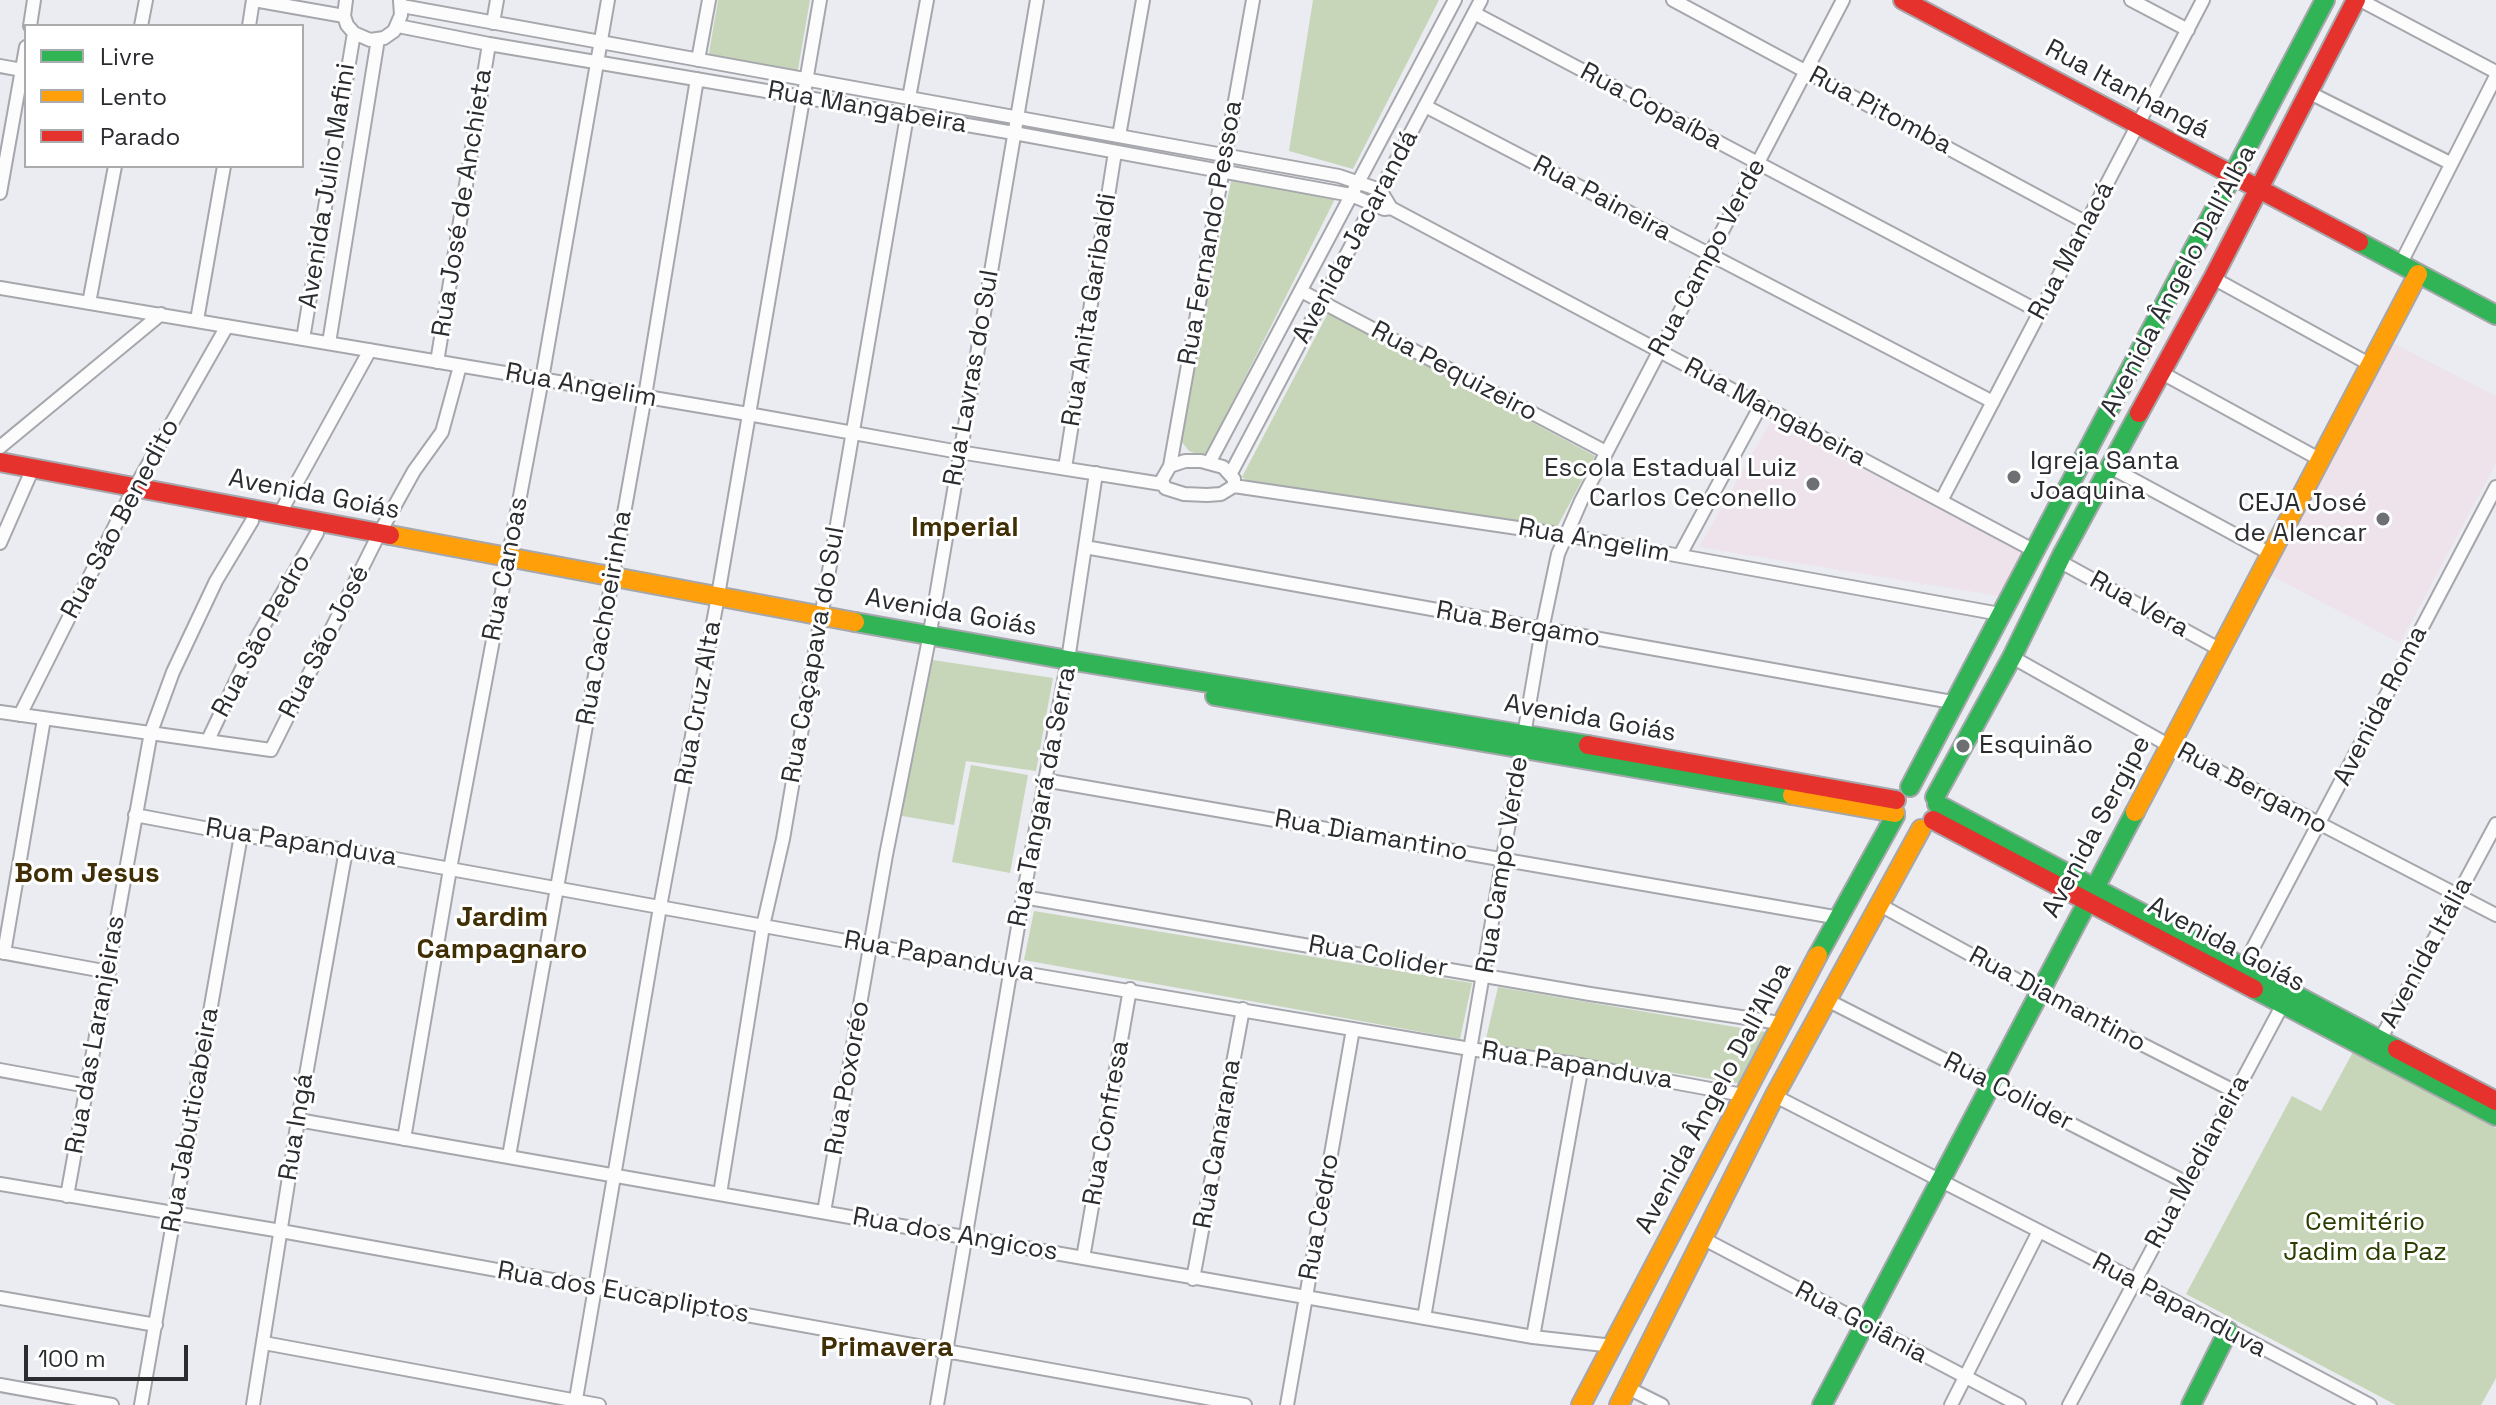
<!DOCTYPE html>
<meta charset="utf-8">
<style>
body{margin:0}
#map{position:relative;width:2496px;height:1405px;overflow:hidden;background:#eaecf2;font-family:"Space Grotesk",sans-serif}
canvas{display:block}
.legend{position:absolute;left:24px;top:24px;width:280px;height:144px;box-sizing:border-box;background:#fff;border:2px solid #aaabac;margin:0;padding:10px 14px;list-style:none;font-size:24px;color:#2a2c2f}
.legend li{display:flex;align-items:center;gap:16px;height:40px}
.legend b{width:40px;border:2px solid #aaabac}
.scale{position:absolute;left:24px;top:1345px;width:164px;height:36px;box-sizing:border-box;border:4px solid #2a2c2f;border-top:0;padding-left:10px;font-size:24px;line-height:28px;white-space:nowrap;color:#2a2c2f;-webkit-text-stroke:6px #fff;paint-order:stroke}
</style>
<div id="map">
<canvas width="2496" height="1405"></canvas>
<ul class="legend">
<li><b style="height:10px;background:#30b455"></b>Livre</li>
<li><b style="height:10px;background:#ff9f0a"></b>Lento</li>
<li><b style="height:10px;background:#e5322d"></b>Parado</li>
</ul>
<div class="scale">100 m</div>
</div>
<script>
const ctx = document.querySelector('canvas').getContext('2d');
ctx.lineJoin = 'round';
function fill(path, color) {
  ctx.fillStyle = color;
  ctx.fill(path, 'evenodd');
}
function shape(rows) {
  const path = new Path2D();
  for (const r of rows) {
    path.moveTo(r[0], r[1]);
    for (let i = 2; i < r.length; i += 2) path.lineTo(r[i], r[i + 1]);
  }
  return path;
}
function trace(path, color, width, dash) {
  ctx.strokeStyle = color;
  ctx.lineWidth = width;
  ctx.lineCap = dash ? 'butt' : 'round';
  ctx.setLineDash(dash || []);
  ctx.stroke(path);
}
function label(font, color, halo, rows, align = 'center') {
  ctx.font = font + ' "Space Grotesk",sans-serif';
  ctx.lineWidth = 6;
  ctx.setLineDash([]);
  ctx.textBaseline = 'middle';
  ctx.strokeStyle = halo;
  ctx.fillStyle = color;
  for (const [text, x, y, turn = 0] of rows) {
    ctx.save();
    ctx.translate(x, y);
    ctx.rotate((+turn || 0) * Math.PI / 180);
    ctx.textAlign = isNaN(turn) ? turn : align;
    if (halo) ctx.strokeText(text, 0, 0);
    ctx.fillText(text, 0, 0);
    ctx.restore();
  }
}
const education = shape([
 [2393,343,2496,396,2496,463,2400,643,2270,575],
 [1771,421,2023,553,1999,596,1699,547]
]);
const green = shape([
 [718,0,810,0,797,75,708,59],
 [1313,0,1439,0,1353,169,1289,151],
 [1232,176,1336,197,1207,453,1199,455,1189,451,1180,440],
 [1328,313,1595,456,1556,529,1247,480,1242,477],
 [926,659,1053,678,1036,771,966,761,954,825,897,815],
 [971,765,1028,775,1010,873,952,862],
 [1034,911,1472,983,1460,1039,1024,960],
 [1498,987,1771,1033,1743,1084,1485,1043],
 [2353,1052,2496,1128,2496,1378,2481,1405,2396,1405,2186,1294,2292,1096,2321,1111]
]);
const street = shape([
 [254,0,344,16],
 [346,0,344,16,347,25,354,33,370,40,384,38,394,31,401,15,400,1],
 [1673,0,2087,223],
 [2131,0,2188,30],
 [2360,0,2496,72],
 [402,6,1339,176,1380,190,1391,208],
 [1474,13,2040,312],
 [493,23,497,0],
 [30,26,34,0],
 [141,26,146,0],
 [249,26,253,0],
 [398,26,489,44,1014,133,1351,195,1384,209,1391,208,2033,550],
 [698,60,709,0],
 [0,66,22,70],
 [2308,92,2450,163],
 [909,98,927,0],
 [1425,106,1993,402],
 [1119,136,1143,0],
 [0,193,26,47],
 [2400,265,2496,76],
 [2213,278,2371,365],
 [0,288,748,414,959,452,1162,484],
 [1301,291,1606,452],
 [89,303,115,166],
 [197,320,224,166],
 [303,339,354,33],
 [329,343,378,39],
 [437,362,489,44],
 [2162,373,2321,460],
 [0,447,161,314],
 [1185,461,1201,461,1223,467,1234,479,1234,486,1221,494,1207,495,1184,494,1165,488,1162,480,1170,466,1185,461],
 [1209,463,1455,0],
 [1170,466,1253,0],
 [2110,467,2271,554],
 [1065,468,1115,152],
 [1231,473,1481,0],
 [1234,486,1565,535,2000,614],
 [1941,501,2203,0],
 [279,515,370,350],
 [0,543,33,468],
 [1085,547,1952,702],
 [1680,555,1761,405],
 [2059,561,2219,649],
 [2012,657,2170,746,2496,915],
 [0,712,271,750,379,534,414,471,442,432,460,366],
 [20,715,129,498,227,326],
 [208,740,256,639,317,533],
 [1044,780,1840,918],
 [135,815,241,835,346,850,1011,971,1470,1049,1575,1064,1743,1095],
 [1023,897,1590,994,1780,1023],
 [1880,905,2039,992,2236,1092],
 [0,952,109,972],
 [4,953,44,719],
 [2243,967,2496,487],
 [1829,1001,2187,1183],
 [2380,1040,2496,824],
 [0,1070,87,1086],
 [1775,1096,2135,1280,2370,1405],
 [298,1120,1533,1337,1613,1346],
 [404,1139,450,869,542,379,608,0],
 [509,1156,645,396,697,79],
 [0,1184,281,1231,1245,1405],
 [720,1194,763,926,783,839,907,116],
 [67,1196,151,732,173,672,216,581,252,521],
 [824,1212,886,855,928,644,1037,0],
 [1704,1239,2019,1405],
 [1083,1258,1130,989],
 [1193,1279,1243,1009],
 [0,1298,156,1325],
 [1424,1318,1542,630,1558,554,1581,501,1843,0],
 [1533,1337,1582,1065],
 [264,1343,599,1405],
 [0,1385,112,1405],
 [1628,1388,1662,1405],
 [141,1405,241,835],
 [253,1405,298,1120,346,850],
 [575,1405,660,907,716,607,820,0],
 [937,1405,1023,897,1068,660,1096,473],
 [1287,1405,1353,1029],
 [1951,1405,2038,1233],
 [2069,1405,2283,1004]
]);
const fast = shape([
 [2359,242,2496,315],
 [855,622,1068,660,1588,745],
 [1215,696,1792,795],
 [1910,787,2325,0],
 [1935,797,2012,657,2062,555,2139,413],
 [1937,804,2397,1049],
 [1818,955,1895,816],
 [2254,989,2496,1116],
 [1822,1405,2135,812],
 [2191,1405,2228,1331]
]);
const slow = shape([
 [390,535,855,622],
 [1792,795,1895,813],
 [2135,812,2418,274],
 [1581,1405,1818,955],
 [1619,1405,1776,1093,1921,829]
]);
const jam = shape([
 [1903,0,2359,242],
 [2139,413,2213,278,2356,0],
 [0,462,390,535],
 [1588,745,1896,800],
 [1933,820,2254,989],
 [2397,1049,2496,1101]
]);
const markers = [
 [2014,477,8,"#6d6f73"],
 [1813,484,8,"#6d6f73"],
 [2383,519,8,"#6d6f73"],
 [1963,746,8,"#6d6f73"]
];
const streetNames = [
 ["Rua Itanhangá",2127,90,28],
 ["Rua Copaíba",1651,107,28],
 ["Rua Mangabeira",867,108,10],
 ["Rua Pitomba",1880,111,28],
 ["Avenida Julio Mafini",328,186,-81],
 ["Rua Paineira",1602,199,28],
 ["Rua José de Anchieta",463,203,-81],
 ["Rua Fernando Pessoa",1211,233,-80],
 ["Avenida Jacarandá",1356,237,-62],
 ["Rua Manacá",2072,251,-62],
 ["Rua Campo Verde",1708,258,-62],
 ["Avenida Ângelo Dall'Alba",2179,281,-62],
 ["Rua Anita Garibaldi",1090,310,-81],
 ["Rua Pequizeiro",1454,372,28],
 ["Rua Lavras do Sul",972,378,-80],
 ["Rua Angelim",581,386,10],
 ["Rua Mangabeira",1775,413,28],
 ["Avenida Goiás",314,495,11],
 ["Rua São Benedito",121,519,-62],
 ["Rua Angelim",1594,541,10],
 ["Rua Canoas",506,569,-79],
 ["Rua Vera",2139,605,29],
 ["Avenida Goiás",951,613,10],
 ["Rua Cachoeirinha",605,618,-80],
 ["Rua Bergamo",1518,625,10],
 ["Rua São Pedro",262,636,-62],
 ["Rua São José",325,642,-63],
 ["Rua Caçapava do Sul",814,655,-80],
 ["Rua Cruz Alta",699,703,-80],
 ["Avenida Roma",2381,706,-63],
 ["Avenida Goiás",1590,719,10],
 ["Rua Bergamo",2252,789,28],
 ["Rua Tangará da Serra",1043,797,-79],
 ["Avenida Sergipe",2097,827,-62],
 ["Rua Diamantino",1371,836,10],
 ["Rua Papanduva",301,843,9],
 ["Rua Campo Verde",1503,865,-81],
 ["Avenida Goiás",2226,945,28],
 ["Avenida Itália",2427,953,-62],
 ["Rua Papanduva",939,957,10],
 ["Rua Colider",1378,957,10],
 ["Rua Diamantino",2057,1000,28],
 ["Rua das Laranjeiras",96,1035,-80],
 ["Rua Papanduva",1577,1066,9],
 ["Rua Poxoréo",848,1078,-80],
 ["Rua Colider",2008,1092,27],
 ["Avenida Ângelo Dall'Alba",1714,1098,-62],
 ["Rua Jabuticabeira",191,1120,-80],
 ["Rua Confresa",1107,1123,-80],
 ["Rua Ingá",297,1127,-81],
 ["Rua Canarana",1218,1144,-80],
 ["Rua Medianeira",2198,1162,-62],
 ["Rua Cedro",1320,1217,-80],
 ["Rua dos Angicos",955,1235,10],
 ["Rua dos Eucapliptos",623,1293,10],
 ["Rua Papanduva",2179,1306,28],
 ["Rua Goiânia",1861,1323,28]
];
const poiNames = [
 ["Igreja Santa",2030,462],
 ["Joaquina",2030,492],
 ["Escola Estadual Luiz",1797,469,"right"],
 ["Carlos Ceconello",1797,499,"right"],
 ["CEJA José",2367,504,"right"],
 ["de Alencar",2367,534,"right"],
 ["Esquinão",1979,746]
];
const parkNames = [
 ["Cemitério",2365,1223],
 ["Jadim da Paz",2365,1253]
];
const neighbourhoodNames = [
 ["Imperial",965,528],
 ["Bom Jesus",87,874],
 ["Jardim",502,918],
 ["Campagnaro",502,950],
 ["Primavera",887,1348]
];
fill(education, '#eee2eb');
fill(green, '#c7d5b8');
trace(street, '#a5a7ac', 16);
trace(fast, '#a5a7ac', 22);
trace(slow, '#a5a7ac', 22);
trace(jam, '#a5a7ac', 22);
trace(street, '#fcfcfd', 12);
trace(fast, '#30b455', 18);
trace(slow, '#ff9f0a', 18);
trace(jam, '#e5322d', 18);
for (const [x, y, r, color] of markers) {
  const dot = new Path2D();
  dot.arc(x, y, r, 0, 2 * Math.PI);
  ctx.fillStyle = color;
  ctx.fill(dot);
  trace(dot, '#fff', 3);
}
label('26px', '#2a2c2f', '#fff', streetNames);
label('26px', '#2a2c2f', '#fff', poiNames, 'left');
label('26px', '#2b3e00', '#fff', parkNames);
label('bold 28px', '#402f05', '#fff', neighbourhoodNames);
</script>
